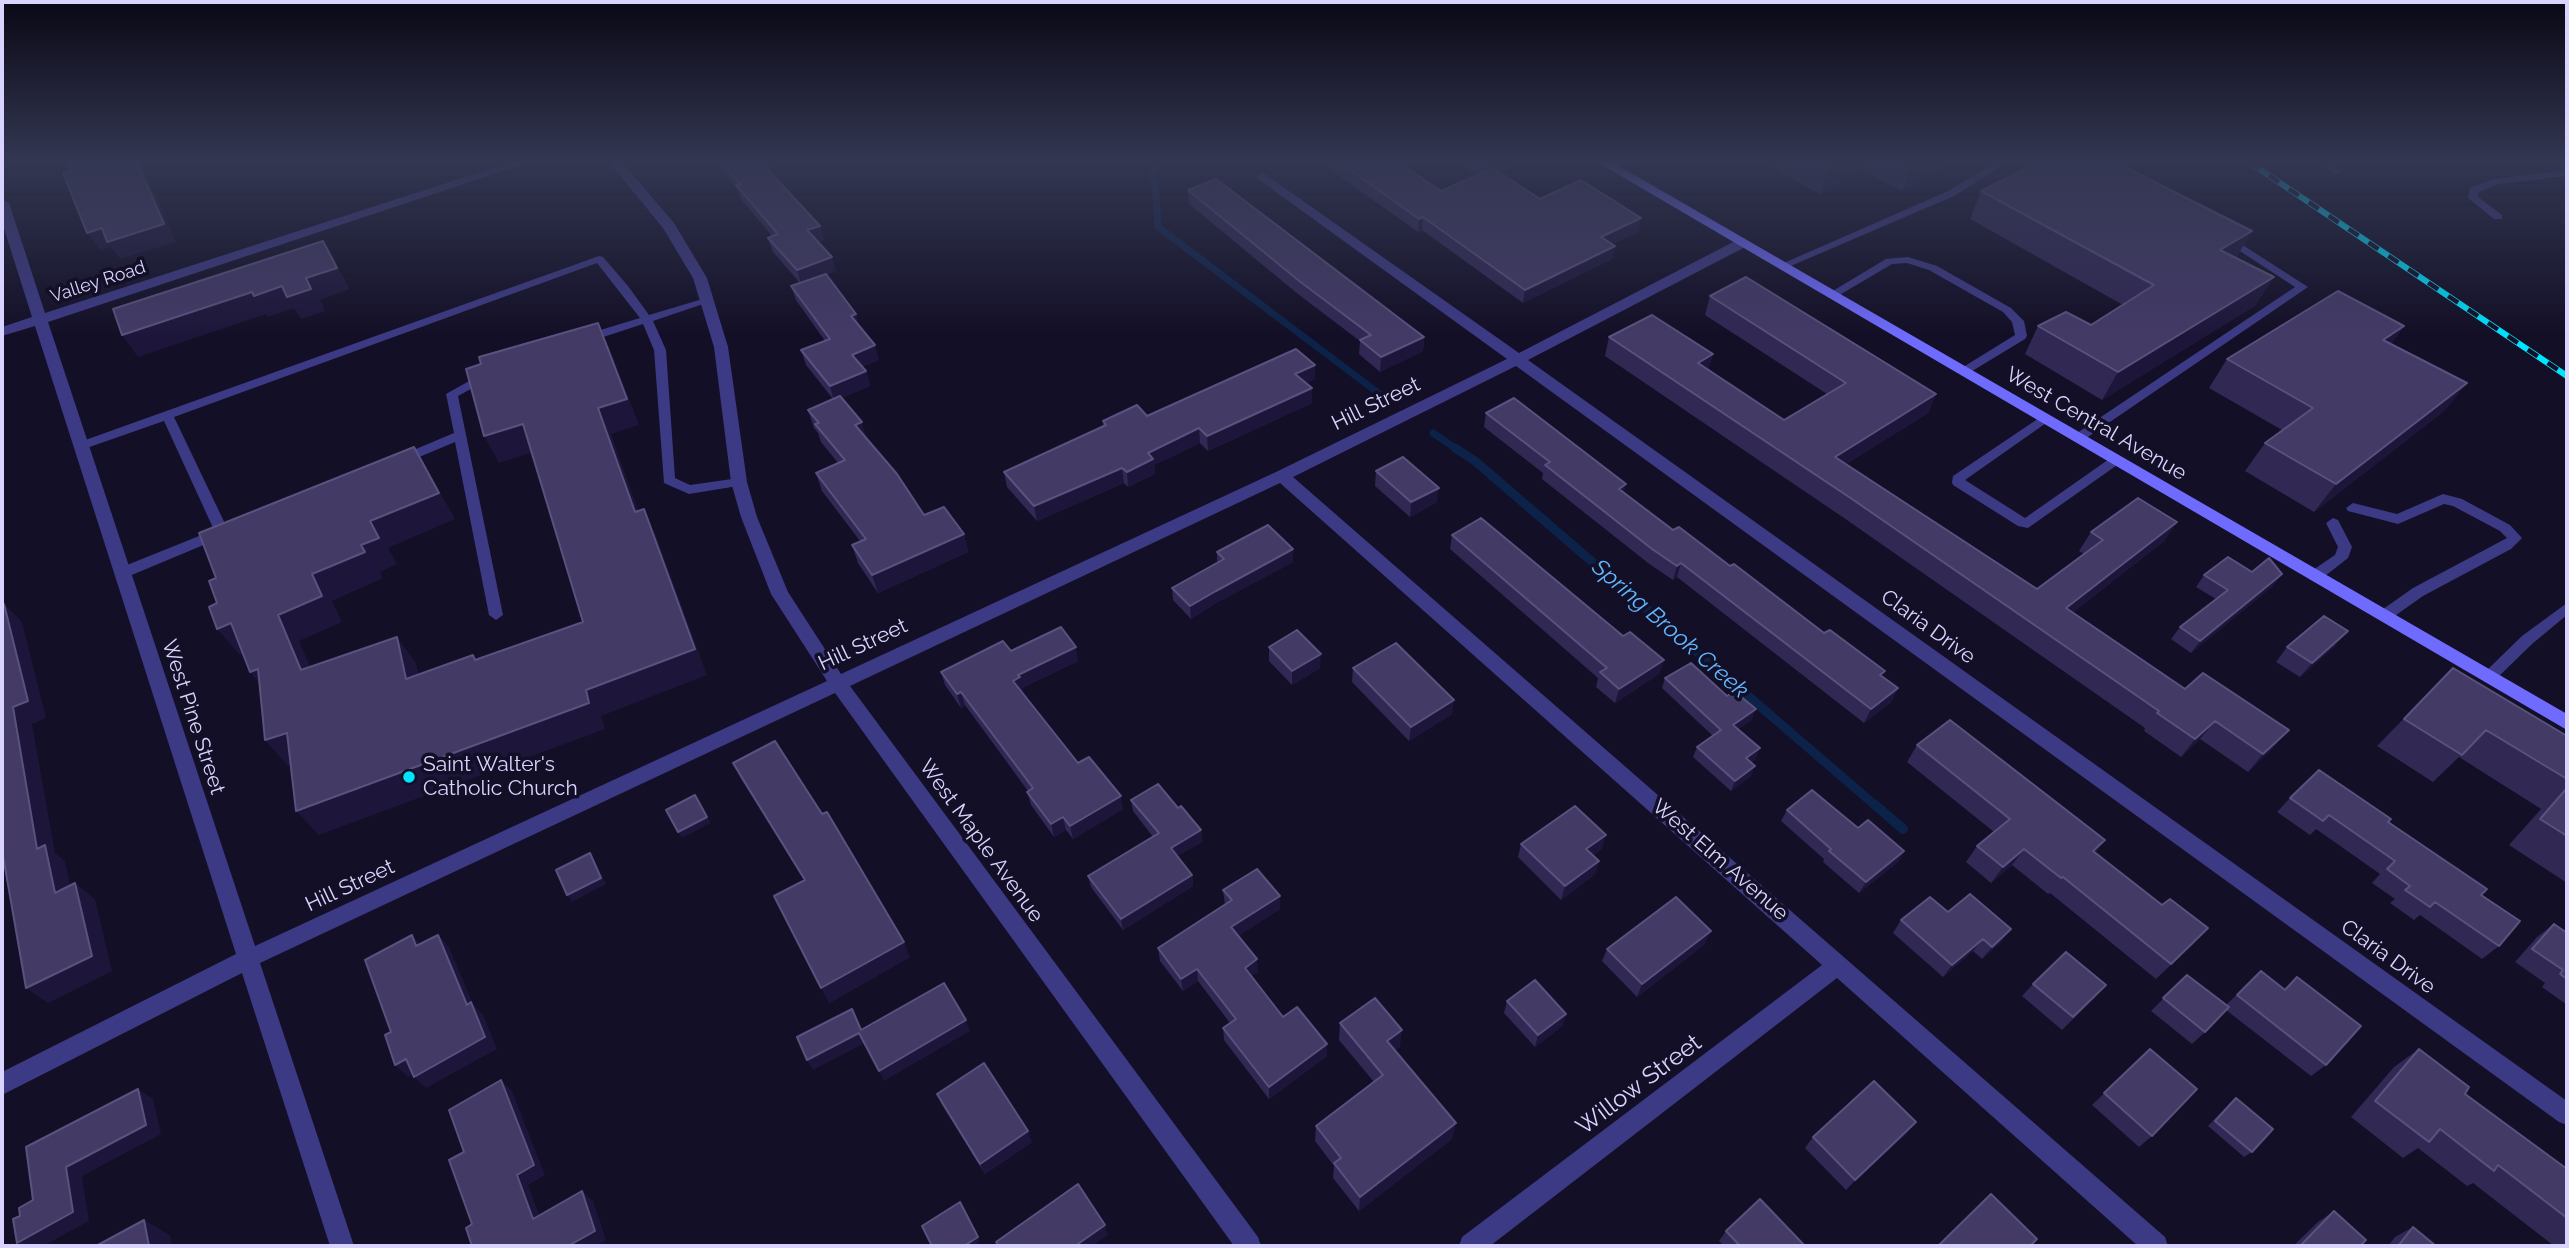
<!DOCTYPE html>
<style>
body{margin:0}
#map{position:relative;width:2569px;height:1248px;overflow:hidden;background:#130f26;font-family:Raleway,sans-serif}
canvas{display:block}
.frame{position:absolute;inset:0;border:4px solid #d9d4ff;pointer-events:none}
</style>
<div id="map">
<canvas width="2569" height="1248"></canvas>
<div class="frame"></div>
</div>
<script>
const ctx = document.querySelector('canvas').getContext('2d');
ctx.lineJoin = 'round';
function shape(rows) {
  const path = new Path2D();
  for (const r of rows) {
    path.moveTo(r[0], r[1]);
    for (let i = 2; i < r.length; i += 2) path.lineTo(r[i], r[i + 1]);
  }
  return path;
}
function trace(path, color, width, dash) {
  ctx.strokeStyle = color;
  ctx.lineWidth = width;
  ctx.lineCap = dash ? 'butt' : 'round';
  ctx.setLineDash(dash || []);
  ctx.stroke(path);
}
function fill(path, color) {
  ctx.fillStyle = color;
  ctx.fill(path, 'evenodd');
}
function label(font, color, halo, rows, align = 'center') {
  ctx.font = font + ' Raleway,sans-serif';
  ctx.lineWidth = 7;
  ctx.setLineDash([]);
  ctx.textBaseline = 'middle';
  ctx.strokeStyle = halo;
  ctx.fillStyle = color;
  for (const [text, x, y, turn = 0] of rows) {
    ctx.save();
    ctx.translate(x, y);
    ctx.rotate((+turn || 0) * Math.PI / 180);
    ctx.textAlign = isNaN(turn) ? turn : align;
    if (halo) ctx.strokeText(text, 0, 0);
    ctx.fillText(text, 0, 0);
    ctx.restore();
  }
}
const streamFar2 = shape([
 [1154,162,1152,176,1155,181,1158,227,1381,395],
 [1433,433,1458,450]
]);
const streamFar1 = shape([
 [1455,448,1475,461,1876,806]
]);
const stream = shape([
 [1874,804,1903,829]
]);
const lane = shape([
 [1996,162,2007,163,1954,196,1786,268,1782,269,1777,266,1946,192,1996,162],
 [2319,162,2331,162,2343,173,2334,175,2319,162],
 [2567,170,2567,176,2499,184,2479,192,2478,197,2502,215,2502,219,2494,219,2468,198,2470,188,2493,179,2567,170],
 [2227,235,2308,287,2082,441,2074,441,2072,438,2074,435,2295,287,2223,240,2223,236,2227,235],
 [599,256,603,257,628,286,649,315,706,298,712,301,653,321,666,350,675,478,690,485,739,478,745,482,744,485,689,494,664,483,654,350,643,324,588,342,582,338,584,335,640,318,597,263,174,417,229,532,225,536,127,577,117,577,115,573,117,569,214,530,164,421,81,450,77,449,75,446,77,443,599,256],
 [1908,257,1937,266,2011,308,2024,321,2027,336,2025,339,1964,376,1958,372,1960,369,2015,335,2012,322,2003,312,1929,270,1907,263,1892,264,1836,297,1828,297,1826,295,1886,259,1908,257],
 [487,371,493,375,491,378,458,396,503,615,496,620,489,615,455,442,405,463,401,464,395,460,397,457,454,433,446,394,487,371],
 [2045,414,2051,418,2049,421,1965,480,2025,518,2112,457,2120,457,2122,460,2120,463,2028,528,2018,526,1953,485,1952,482,1953,476,2045,414],
 [2443,494,2462,499,2510,525,2522,538,2511,549,2423,596,2389,620,2379,620,2377,616,2379,612,2413,588,2507,538,2500,531,2453,506,2444,504,2398,524,2348,511,2346,508,2353,503,2397,514,2443,494],
 [2333,518,2338,520,2352,547,2348,558,2320,580,2310,580,2308,576,2310,572,2335,555,2338,547,2326,523,2333,518],
 [2567,603,2567,615,2532,644,2494,681,2484,681,2482,677,2484,673,2522,636,2567,603]
]);
const street = shape([
 [511,162,530,162,48,322,255,946,827,681,771,594,741,517,731,482,714,347,693,278,663,228,609,162,622,162,674,223,707,278,728,347,747,482,757,517,788,592,841,674,1276,472,1507,359,1258,179,1256,176,1262,172,1519,353,1737,240,1747,240,1747,246,1528,360,2567,1101,2567,1125,2559,1122,1516,366,1293,477,2165,1237,2168,1246,2138,1246,1837,978,1490,1246,1459,1246,1462,1237,1822,965,1280,483,850,686,1258,1237,1261,1246,1234,1246,835,693,260,963,354,1246,330,1246,242,973,2,1095,2,1072,236,954,35,326,2,336,2,327,32,317,2,222,2,199,9,203,45,313,511,162]
]);
const secondary = shape([
 [1597,162,1612,162,2567,714,2567,730,1597,162]
]);
const rail = shape([
 [2249,162,2567,376]
]);
const wall = shape([
 [713,162,794,162,769,171,820,226,824,240,818,242,836,271,826,275,856,314,859,326,879,360,862,367,866,371,870,386,841,398,867,438,924,515,964,534,968,552,878,593,858,563,852,545,860,541,822,491,816,473,838,463,821,442,818,433,814,428,808,410,833,399,806,365,801,350,825,341,796,300,791,286,800,283,773,252,768,238,772,236,741,199,738,190],
 [1320,162,1398,162,1441,191,1477,175,1457,162,1522,162,1499,173,1540,199,1638,232,1612,244,1615,246,1612,259,1523,303,1422,230,1418,232],
 [1762,162,1953,162,1902,191,1863,171,1820,194],
 [1188,190,1424,337,1423,351,1380,372,1359,354,1360,341,1298,294,1189,204],
 [1981,191,2252,231,2236,258,2256,305,2102,400,2025,354,2038,326,2091,325,2123,305,1970,219],
 [1710,296,1936,394,1928,413,1846,464,2037,589,2084,554,2079,551,2091,532,2177,522,2164,541,2072,613,2273,748,2248,772,2200,739,2181,757,2144,731,2145,728,1844,518,1605,356,1609,337,1713,354,1708,370,1784,420,1827,394,1705,315],
 [2404,326,2391,344,2467,383,2444,411,2314,512,2245,471,2265,443,2282,430,2209,388,2227,359],
 [1315,379,1306,383,1312,403,1208,451,1200,443,1154,465,1155,474,1128,487,1124,483,1037,521,1007,487,1004,472,1103,426,1103,421,1147,416],
 [1486,413,1624,493,1673,530,1730,566,1824,633,1898,688,1891,702,1864,723,1677,577,1673,580,1648,563,1542,479,1543,473,1484,427],
 [1376,471,1437,502,1410,517,1375,486],
 [1452,535,1664,660,1659,674,1615,703,1596,687,1598,678,1450,549],
 [1217,552,1293,562,1216,603,1191,619,1173,600,1172,588,1217,563],
 [2204,575,2273,586,2191,653,2171,639,2180,627,2216,599,2196,587],
 [2336,645,2300,677,2276,662,2287,647],
 [1269,647,1320,668,1292,685,1269,661],
 [1011,651,1078,661,1022,688,1023,691,1021,692,1078,763,1123,809,1073,839,1066,830,1054,837,1031,805,1027,792,1028,791,965,705,961,708,945,685,941,672],
 [1353,668,1452,714,1409,741,1352,682],
 [2453,668,2567,736,2567,883,2509,845,2541,809,2459,757,2433,782,2377,746],
 [1665,678,1752,720,1738,729,1756,759,1751,762,1751,776,1731,791,1693,757,1697,747,1713,736,1662,688],
 [1917,745,2105,840,2095,853,2193,944,2156,979,2050,893,2048,894,2012,865,1991,883,1966,862,1977,846,1994,832,1907,762],
 [733,763,910,957,829,1003,804,880,741,779],
 [2290,798,2388,822,2481,895,2499,946,2482,959,2420,915,2414,920,2390,903,2395,899,2372,883,2380,874,2316,829,2310,835,2277,812],
 [1131,800,1178,808,1201,830,1202,842,1177,856,1192,875,1193,886,1123,930,1091,887,1088,876,1153,837,1133,811],
 [1787,810,1904,851,1898,862,1859,893,1823,862,1824,859,1781,821],
 [1521,844,1602,849,1593,855,1599,861,1595,874,1561,900,1518,857],
 [1223,890,1280,909,1238,936,1258,972,1251,976,1283,1017,1327,1056,1269,1099,1224,1040,1223,1028,1230,1023,1198,981,1183,991,1160,961,1158,948,1225,905],
 [1948,912,2001,942,1982,959,1973,951,1943,977,1893,933,1901,920],
 [2554,924,2567,933,2567,1005,2542,987,2545,983,2515,962,2537,937],
 [1705,944,1637,997,1602,961,1607,949],
 [2261,971,2284,989,2297,977,2326,1065,2311,1076,2226,1010,2205,1032,2192,1044,2151,1011,2187,975,2226,1005],
 [2033,984,2095,997,2062,1030,2022,996],
 [1507,1001,1566,1014,1562,1026,1535,1047,1504,1013],
 [1340,1023,1400,1047,1395,1050,1452,1139,1359,1211,1333,1178,1334,1166,1315,1141,1316,1126,1374,1082,1339,1040],
 [2150,1049,2152,1136,2139,1147,2092,1105],
 [2419,1049,2465,1094,2567,1169,2567,1246,2554,1246,2473,1183,2467,1186,2418,1148,2403,1158,2351,1117,2394,1067],
 [937,1094,1032,1142,985,1174,942,1105],
 [2236,1098,2252,1152,2244,1157,2208,1126,2229,1104],
 [1907,1133,1846,1190,1805,1148,1813,1137],
 [2334,1211,2360,1246,2293,1246,2318,1222],
 [2413,1227,2436,1246,2388,1246,2395,1237],
 [1726,1231,1805,1246,1724,1246,1719,1241]
]);
const shadedWall = shape([
 [137,162,139,162,147,175,176,242,120,259,111,247,100,250,87,233],
 [759,162,794,162,763,173],
 [1492,162,1522,162,1484,179,1485,165],
 [1836,162,1866,162,1863,171,1820,194,1829,166],
 [1914,162,1953,162,1902,191,1912,164],
 [1423,217,1422,230,1418,232,1419,219],
 [1641,218,1638,232,1599,251,1601,237],
 [820,226,824,240,812,244,807,230],
 [2252,231,2235,259,2220,250],
 [323,241,350,289,320,300,325,311,301,319,294,308,268,317,266,314,138,357,122,335,252,292,306,278],
 [1615,246,1612,259,1523,303,1525,290],
 [832,257,836,271,801,284,797,270],
 [2274,277,2256,305,2102,400,2118,372],
 [856,314,860,329,851,316],
 [598,323,610,349,639,425,611,434,648,538,635,512,598,408],
 [2404,326,2384,354,2383,340],
 [1424,337,1423,351,1380,372,1381,357],
 [875,345,879,360,856,370,852,355],
 [1713,354,1707,373,1698,363],
 [1315,365,1315,379,1295,389,1295,374],
 [866,371,870,386,834,401,830,386],
 [2467,383,2444,411,2314,512,2336,484],
 [1312,388,1312,403,1208,451,1207,436],
 [1936,394,1928,413,1828,475,1835,457],
 [862,422,867,440,855,425],
 [523,424,537,451,499,463,484,436],
 [1199,428,1200,443,1154,465,1155,474,1128,487,1127,472,1148,453],
 [414,447,430,474,455,519,388,548,397,564,380,572,383,578,332,601,342,622,299,641,323,696,301,670,278,615,312,574,370,521],
 [1122,468,1124,483,1037,521,1034,506],
 [1626,484,1623,498,1619,489],
 [1439,488,1437,502,1410,517,1411,502],
 [644,509,656,536,707,675,601,716,605,729,319,835,296,811,586,690],
 [2177,522,2164,541,2054,627,2066,608],
 [964,534,968,552,878,593,872,575],
 [1293,549,1293,562,1216,603,1191,619,1190,606,1216,591],
 [1681,563,1677,577,1673,580,1677,566],
 [2282,574,2273,586,2191,653,2200,641],
 [4,604,22,622,46,718,32,724,55,853,65,861,75,909,55,893,37,849,13,707],
 [231,623,253,649,240,655,217,629],
 [2348,631,2336,645,2300,677,2312,663],
 [397,637,416,663,425,705,406,679],
 [1076,647,1078,661,1022,688,1023,691,1016,695,1013,681,1018,675],
 [1321,654,1320,668,1292,685,1292,671],
 [1664,660,1659,674,1615,703,1619,689],
 [258,669,272,698,250,672],
 [1898,688,1891,702,1864,723,1871,709],
 [961,692,965,705,961,708,957,694],
 [1454,700,1452,714,1409,741,1411,727],
 [1756,709,1752,720,1729,735,1733,725],
 [2215,721,2200,739,2181,757,2195,739],
 [2289,730,2273,748,2248,772,2263,754],
 [287,733,309,758,288,766,265,740],
 [1760,748,1756,759,1742,769,1746,758],
 [1755,766,1751,776,1731,791,1735,781],
 [1121,796,1123,809,1073,839,1070,826],
 [707,817,711,823,682,838,678,832],
 [1063,817,1066,830,1054,837,1051,824],
 [1201,830,1202,842,1172,859,1171,848],
 [1606,835,1602,849,1583,863,1586,849],
 [2105,840,2092,856,2093,851],
 [2024,849,2012,865,1991,883,2003,867],
 [1904,851,1898,862,1859,893,1866,882],
 [590,853,594,860,606,884,572,902,567,895],
 [1599,861,1595,874,1561,900,1565,886],
 [1192,875,1193,886,1123,930,1121,919],
 [75,883,95,899,112,971,48,1003,26,988],
 [1280,896,1280,909,1232,940,1231,927],
 [2011,929,2001,942,1982,959,1992,947],
 [1711,931,1705,944,1637,997,1642,984],
 [412,935,424,948,416,946],
 [438,935,449,947,473,1004,483,1015,497,1049,426,1088,414,1077,467,1005],
 [1983,939,1973,951,1943,977,1952,965],
 [904,942,910,957,829,1003,821,988],
 [1257,959,1258,972,1245,980,1245,968],
 [1197,969,1198,981,1183,991,1181,979],
 [1566,1014,1562,1026,1535,1047,1538,1035],
 [966,1020,970,1031,884,1081,879,1071],
 [1402,1030,1400,1047,1385,1057,1387,1041],
 [859,1033,865,1043,813,1070,807,1060],
 [1327,1044,1327,1056,1269,1099,1269,1087],
 [406,1059,419,1070,408,1077,395,1065],
 [501,1080,512,1091,545,1175,528,1185,544,1228,533,1219,517,1175],
 [138,1089,153,1099,161,1134,82,1176,89,1221,43,1246,24,1246,17,1243,66,1167],
 [1916,1122,1907,1133,1846,1190,1855,1180],
 [1456,1123,1452,1139,1359,1211,1360,1197],
 [1028,1131,1032,1142,985,1174,980,1164],
 [582,1191,593,1201,606,1240,595,1246,568,1246],
 [144,1220,170,1235,172,1246,149,1246],
 [1105,1225,1108,1235,1092,1246,1075,1246],
 [978,1237,980,1242,974,1246,964,1246]
]);
const building = shape([
 [67,162,137,162,164,224,107,242,102,228,87,233,63,173,70,171,67,162],
 [721,162,761,162,820,226,807,230,832,257,797,270,768,238,778,234,736,185,740,184,721,162],
 [1339,162,1398,162,1441,191,1493,168,1540,199,1581,180,1641,218,1601,237,1615,246,1525,290,1423,217,1419,219,1339,162],
 [1481,162,1492,162,1485,165,1481,162],
 [1821,162,1836,162,1829,166,1821,162],
 [2038,162,2115,162,2252,231,2220,250,2274,277,2118,372,2038,326,2066,312,2091,325,2154,285,1981,191,2038,162],
 [1216,179,1424,337,1381,357,1360,340,1371,335,1298,280,1188,190,1216,179],
 [323,241,337,268,306,278,311,289,287,297,282,286,254,296,252,292,122,335,113,309,323,241],
 [826,274,856,314,851,316,875,345,852,355,866,371,830,386,801,350,830,339,791,286,826,274],
 [1746,277,1936,394,1835,457,2037,589,2103,540,2091,532,2138,498,2177,522,2066,608,2185,689,2203,673,2289,730,2263,754,2215,721,2195,739,2157,713,2159,711,1852,499,1609,337,1652,315,1713,354,1698,363,1784,420,1846,383,1710,296,1746,277],
 [2338,291,2404,326,2383,340,2467,383,2336,484,2265,443,2313,408,2227,359,2338,291],
 [598,323,627,399,598,408,635,512,644,509,695,649,586,690,589,703,296,811,287,733,265,740,258,669,250,672,231,623,217,629,209,607,217,603,209,581,216,578,199,533,414,447,439,493,370,521,379,538,361,545,365,552,312,574,322,596,278,615,301,670,397,637,406,679,473,655,475,660,583,622,523,424,484,436,466,369,481,364,479,357,598,323],
 [1296,349,1315,365,1295,374,1312,388,1207,436,1199,428,1148,453,1153,459,1127,472,1122,468,1034,506,1004,472,1106,425,1103,421,1137,405,1147,416,1296,349],
 [840,396,862,422,855,425,897,474,924,515,944,507,964,534,872,575,852,545,866,539,816,473,845,460,815,424,819,423,808,410,840,396],
 [1514,398,1626,484,1619,489,1673,530,1679,527,1730,566,1734,564,1824,633,1830,630,1885,671,1880,675,1898,688,1871,709,1681,563,1677,566,1652,549,1545,465,1550,462,1486,413,1514,398],
 [1403,457,1439,488,1411,502,1376,471,1403,457],
 [1481,518,1623,636,1630,632,1664,660,1619,689,1600,672,1607,668,1452,535,1481,518],
 [1268,525,1293,549,1216,591,1190,606,1172,588,1224,559,1217,552,1268,525],
 [2228,557,2252,572,2269,558,2282,574,2200,641,2180,627,2228,590,2204,575,2228,557],
 [4,604,28,701,13,707,37,849,45,845,55,893,75,883,92,956,26,988,2,850,2,605,4,604],
 [2324,616,2348,631,2312,663,2287,647,2324,616],
 [1061,627,1076,647,1018,675,1020,677,1013,681,1078,763,1089,757,1121,796,1070,826,1063,817,1051,824,1027,792,1033,788,961,692,957,694,941,672,1003,641,1011,651,1061,627],
 [1297,630,1321,654,1292,671,1269,647,1297,630],
 [1396,643,1454,700,1411,727,1353,668,1396,643],
 [1691,663,1727,696,1734,691,1756,709,1733,725,1760,748,1746,758,1755,766,1735,781,1697,747,1721,730,1665,678,1691,663],
 [2453,668,2567,736,2567,779,2486,730,2462,755,2404,719,2453,668],
 [1950,720,2105,840,2093,851,2162,905,2170,899,2208,928,2171,964,2063,877,2061,878,2024,849,2003,867,1977,846,2010,819,1917,745,1950,720],
 [775,741,822,814,827,812,904,942,821,988,774,896,805,880,733,763,775,741],
 [2319,770,2391,819,2388,822,2487,889,2481,895,2520,921,2499,946,2435,902,2430,907,2405,890,2410,886,2387,869,2395,861,2329,815,2323,821,2290,798,2319,770],
 [1158,784,1178,808,1181,806,1201,830,1171,848,1192,875,1121,919,1088,876,1159,833,1131,800,1158,784],
 [2567,788,2567,836,2540,819,2567,788],
 [1812,790,1858,828,1868,820,1904,851,1866,882,1829,851,1831,849,1787,810,1812,790],
 [695,795,707,817,678,832,666,810,695,795],
 [1575,806,1606,835,1586,849,1599,861,1565,886,1521,844,1575,806],
 [590,853,601,878,567,895,556,870,590,853],
 [1257,869,1280,896,1231,927,1257,959,1245,968,1283,1017,1297,1007,1327,1044,1269,1087,1223,1028,1236,1019,1197,969,1181,979,1158,948,1232,900,1223,890,1257,869],
 [1970,894,2011,929,1992,947,1983,939,1952,965,1901,920,1930,897,1948,912,1970,894],
 [1676,897,1711,931,1642,984,1607,949,1676,897],
 [2554,924,2567,933,2567,979,2560,974,2563,970,2532,949,2554,924],
 [412,935,416,946,438,935,467,1005,471,1002,485,1037,414,1077,406,1059,395,1065,385,1035,391,1032,365,960,412,935],
 [2066,952,2106,985,2073,1017,2033,984,2066,952],
 [2261,971,2285,990,2297,977,2361,1026,2326,1065,2237,995,2261,971],
 [2187,975,2229,1007,2205,1032,2163,998,2187,975],
 [1535,980,1566,1014,1538,1035,1507,1001,1535,980],
 [944,983,966,1020,879,1071,859,1033,807,1060,797,1037,852,1009,861,1030,944,983],
 [1375,998,1402,1030,1387,1041,1456,1123,1360,1197,1334,1163,1341,1158,1316,1126,1383,1075,1340,1023,1375,998],
 [2150,1049,2197,1089,2152,1136,2104,1093,2150,1049],
 [2419,1049,2469,1087,2465,1094,2567,1169,2567,1218,2498,1165,2494,1171,2440,1129,2429,1142,2375,1101,2419,1049],
 [984,1063,1028,1131,980,1164,937,1094,984,1063],
 [501,1080,534,1165,517,1175,533,1219,582,1191,595,1231,568,1246,472,1246,466,1228,472,1224,449,1160,464,1152,449,1110,501,1080],
 [1874,1081,1916,1122,1855,1180,1813,1137,1874,1081],
 [138,1089,146,1125,66,1167,73,1212,17,1243,13,1219,20,1216,19,1208,33,1200,26,1147,138,1089],
 [2236,1098,2273,1129,2252,1152,2215,1121,2236,1098],
 [1078,1184,1105,1225,1075,1246,999,1246,996,1242,1078,1184],
 [1991,1194,2037,1239,2030,1246,1938,1246,1991,1194],
 [1760,1199,1805,1246,1740,1246,1726,1231,1760,1199],
 [960,1202,978,1237,964,1246,932,1246,922,1226,960,1202],
 [2334,1211,2366,1240,2360,1246,2300,1246,2334,1211],
 [144,1220,149,1246,96,1246,144,1220],
 [2413,1227,2436,1246,2398,1246,2413,1227]
]);
const markers = [
 [409,777,7,"#00e5ff"]
];
const farStreetnames = [
 ["Valley Road",98,282,-18]
];
const streetNames = [
 ["Hill Street",1376,404,-26],
 ["West Central Avenue",2096,424,30],
 ["Claria Drive",1928,627,36],
 ["Hill Street",863,645,-25],
 ["West Pine Street",193,717,72],
 ["West Maple Avenue",981,841,54],
 ["West Elm Avenue",1720,860,41],
 ["Hill Street",350,886,-25],
 ["Claria Drive",2388,957,36]
];
const poiNames = [
 ["Saint Walter's",423,765],
 ["Catholic Church",423,789]
];
const waterNames = [
 ["Spring Brook Creek",1670,629,41]
];
const nearStreetnames = [
 ["Willow Street",1639,1085,-37]
];
trace(streamFar2, '#0c2248', 7);
trace(streamFar1, '#0c2248', 9);
trace(stream, '#0c2248', 10);
fill(lane, '#3d3a85');
fill(street, '#3d3a85');
fill(secondary, '#6f6bff');
trace(rail, '#00e5ff', 6);
trace(rail, '#130f26', 4.5, [12]);
fill(wall, '#312854');
fill(shadedWall, '#1d163a');
fill(building, '#433a66');
trace(building, '#5a527e', 2);
const sky = ctx.createLinearGradient(0, 0, 0, 337);
sky.addColorStop(0, '#0a0815');
sky.addColorStop(0.48, '#333752');
sky.addColorStop(1, '#33375200');
ctx.fillStyle = sky;
ctx.fillRect(0, 0, 2569, 337);
for (const [x, y, r, color] of markers) {
  const dot = new Path2D();
  dot.arc(x, y, r, 0, 2 * Math.PI);
  ctx.fillStyle = color;
  ctx.fill(dot);
  trace(dot, '#130f26', 2.5);
}
label('18px', '#d9d4ff', '#130f26', farStreetnames);
label('21px', '#d9d4ff', '#130f26', streetNames);
label('21px', '#d9d4ff', '#130f26', poiNames, 'left');
label('italic 23px', '#62b6ff', '#130f26', waterNames);
label('24px', '#d9d4ff', '#130f26', nearStreetnames);
</script>
